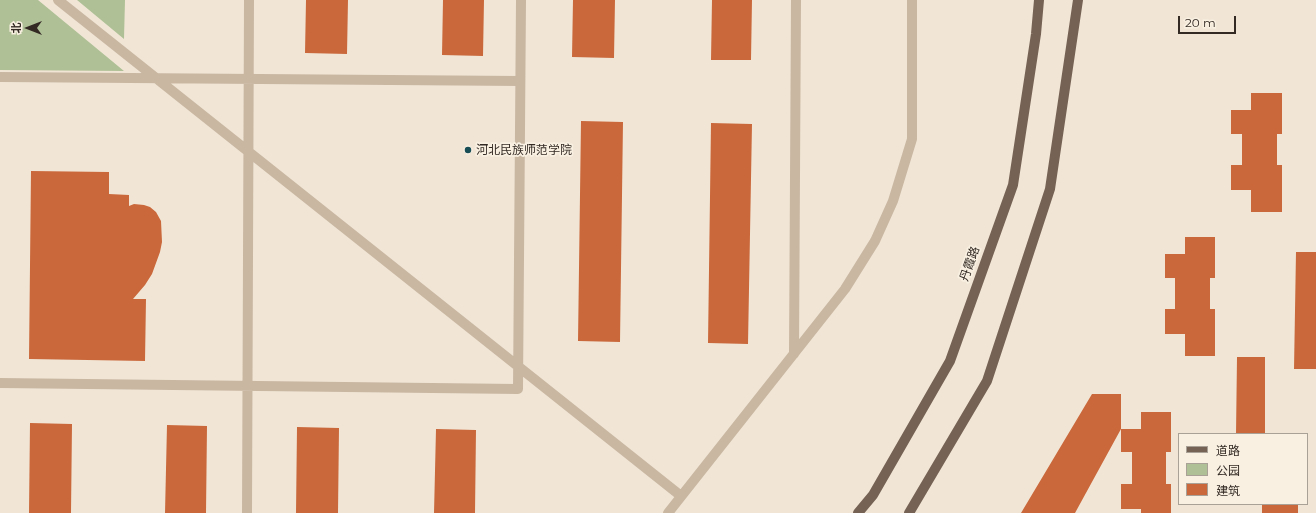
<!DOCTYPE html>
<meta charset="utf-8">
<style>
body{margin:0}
#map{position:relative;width:1316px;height:513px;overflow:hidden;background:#f1e6d6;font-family:Montserrat,"Noto Sans SC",sans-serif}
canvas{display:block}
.legend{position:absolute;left:1178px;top:433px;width:130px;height:72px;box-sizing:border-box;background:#f9f0e2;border:1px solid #aaa196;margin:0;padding:5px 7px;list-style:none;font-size:12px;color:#332a24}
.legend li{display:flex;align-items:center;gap:8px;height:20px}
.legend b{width:20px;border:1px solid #aaa196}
.north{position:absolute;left:8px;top:8px;width:40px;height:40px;-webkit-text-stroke:3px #f9f0e2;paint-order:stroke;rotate:270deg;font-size:11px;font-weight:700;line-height:16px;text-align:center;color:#332a24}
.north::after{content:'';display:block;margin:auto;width:14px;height:18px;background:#332a24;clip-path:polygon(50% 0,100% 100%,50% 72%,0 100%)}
.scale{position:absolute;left:1178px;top:16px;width:58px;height:18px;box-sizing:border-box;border:2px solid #332a24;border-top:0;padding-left:5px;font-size:12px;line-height:14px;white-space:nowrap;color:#332a24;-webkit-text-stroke:3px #f9f0e2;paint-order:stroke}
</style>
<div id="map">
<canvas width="1316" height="513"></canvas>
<ul class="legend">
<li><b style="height:5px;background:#766255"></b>道路</li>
<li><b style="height:11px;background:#afc096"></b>公园</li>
<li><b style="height:11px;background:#ca683b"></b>建筑</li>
</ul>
<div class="north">北</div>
<div class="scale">20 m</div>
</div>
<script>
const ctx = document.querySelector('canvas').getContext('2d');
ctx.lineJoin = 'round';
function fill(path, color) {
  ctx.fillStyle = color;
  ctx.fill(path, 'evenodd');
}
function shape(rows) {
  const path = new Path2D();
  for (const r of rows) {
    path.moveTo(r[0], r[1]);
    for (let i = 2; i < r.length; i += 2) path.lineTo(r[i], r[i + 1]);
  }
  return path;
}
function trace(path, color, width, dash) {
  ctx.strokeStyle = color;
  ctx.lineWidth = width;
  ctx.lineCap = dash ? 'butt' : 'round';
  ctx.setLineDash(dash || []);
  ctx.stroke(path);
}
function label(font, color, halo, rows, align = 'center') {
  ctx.font = font + ' Montserrat,"Noto Sans SC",sans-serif';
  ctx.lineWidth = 3.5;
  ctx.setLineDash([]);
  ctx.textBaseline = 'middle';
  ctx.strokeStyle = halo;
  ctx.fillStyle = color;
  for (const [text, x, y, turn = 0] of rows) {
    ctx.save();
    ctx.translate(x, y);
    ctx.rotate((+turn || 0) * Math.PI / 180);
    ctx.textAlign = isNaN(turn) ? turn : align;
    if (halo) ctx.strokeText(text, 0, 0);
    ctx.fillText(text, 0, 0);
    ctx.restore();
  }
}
const green = shape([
 [0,0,38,0,124,71,0,70],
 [77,0,125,0,124,39]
]);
const building = shape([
 [306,0,348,0,347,54,305,53],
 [443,0,484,0,483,56,442,55],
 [573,0,615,0,614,58,572,57],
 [712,0,752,0,751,60,711,60],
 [1251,93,1282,93,1282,134,1277,134,1277,165,1282,165,1282,212,1251,212,1251,190,1231,190,1231,165,1242,165,1242,134,1231,134,1231,110,1251,110],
 [581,121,623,122,620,342,578,341],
 [711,123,752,124,748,344,708,343],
 [31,171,109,172,109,194,129,195,129,206,134,204,144,205,150,207,156,212,161,221,162,242,160,252,152,274,145,285,133,299,146,299,145,361,29,359],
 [1185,237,1215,237,1215,278,1210,278,1210,309,1215,309,1215,356,1185,356,1185,334,1165,334,1165,309,1175,309,1175,278,1165,278,1165,254,1185,254],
 [1296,252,1316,252,1316,369,1294,369],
 [1237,357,1265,357,1265,434,1236,434],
 [1092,394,1121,394,1121,429,1075,513,1021,513],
 [1141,412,1171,412,1171,452,1166,452,1166,484,1171,484,1171,513,1141,513,1141,509,1121,509,1121,484,1132,484,1132,452,1121,452,1121,429,1141,429],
 [30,423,72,424,71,513,29,513],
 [167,425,207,426,206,513,165,513],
 [297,427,339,428,338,513,296,513],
 [436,429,476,430,475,513,434,513],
 [1262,504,1298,504,1298,513,1262,513]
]);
const lane = shape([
 [58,0,681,496],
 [0,77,520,81],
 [794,354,796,0],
 [0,383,518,389,521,0],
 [247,513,249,0],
 [668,513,845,289,875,241,893,201,912,139,912,0]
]);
const primary = shape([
 [858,513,873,495,950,361,1013,185,1036,34,1039,0],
 [909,513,987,381,1050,189,1078,0]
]);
const markers = [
 [468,150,4,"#194d55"]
];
const poiNames = [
 ["河北民族师范学院",476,150]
];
const streetNames = [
 ["丹霞路",970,264,-70]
];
fill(green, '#afc096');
fill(building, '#ca683b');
trace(lane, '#c9b7a2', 10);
trace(primary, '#766255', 10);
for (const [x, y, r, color] of markers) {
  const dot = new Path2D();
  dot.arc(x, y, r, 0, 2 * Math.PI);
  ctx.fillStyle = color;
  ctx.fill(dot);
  trace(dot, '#f9f0e2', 1.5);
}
label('12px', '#332a24', '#f9f0e2', poiNames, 'left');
label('12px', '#332a24', '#f9f0e2', streetNames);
</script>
